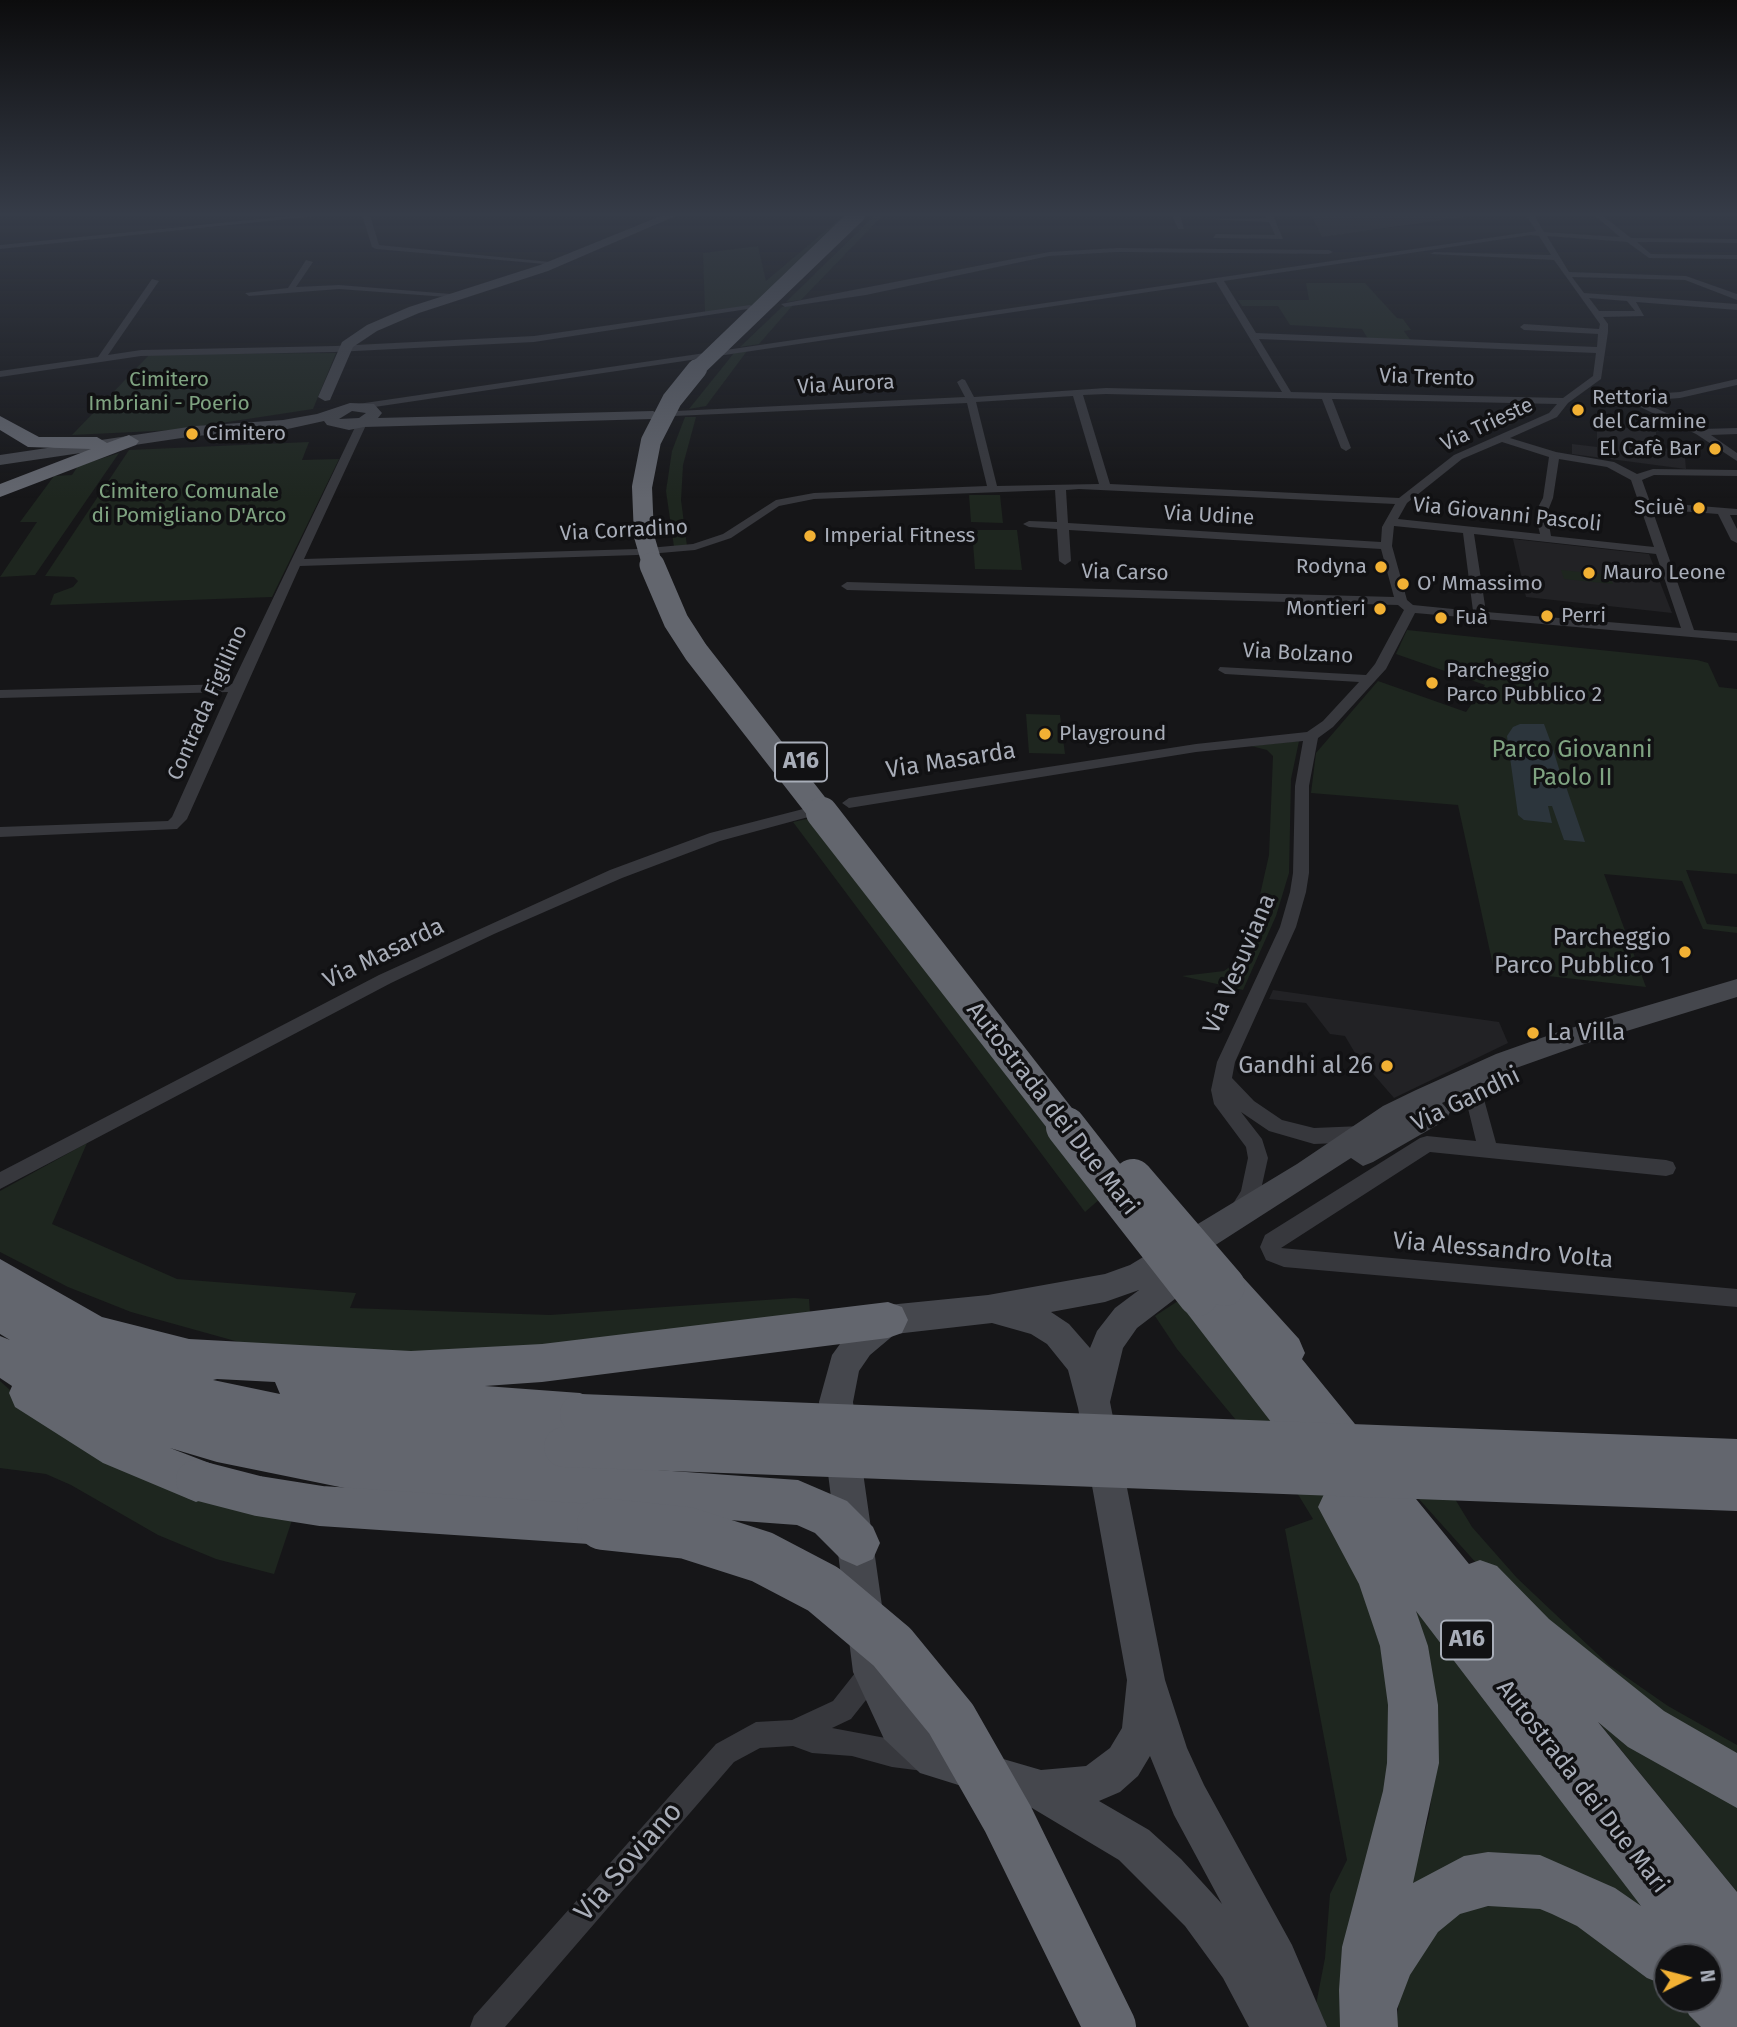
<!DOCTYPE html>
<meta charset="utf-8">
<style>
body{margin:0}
#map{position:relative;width:1737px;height:2027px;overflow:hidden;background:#161618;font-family:"Fira Sans",sans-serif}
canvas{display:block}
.north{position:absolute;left:1653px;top:1943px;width:70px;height:70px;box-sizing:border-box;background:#111113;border:2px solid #4d4f55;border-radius:50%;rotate:84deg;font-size:19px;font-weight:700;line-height:28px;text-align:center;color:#a8adb8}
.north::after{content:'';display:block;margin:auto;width:24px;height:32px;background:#f2b134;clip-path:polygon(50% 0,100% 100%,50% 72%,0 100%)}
</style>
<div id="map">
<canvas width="1737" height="2027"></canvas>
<div class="north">N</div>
</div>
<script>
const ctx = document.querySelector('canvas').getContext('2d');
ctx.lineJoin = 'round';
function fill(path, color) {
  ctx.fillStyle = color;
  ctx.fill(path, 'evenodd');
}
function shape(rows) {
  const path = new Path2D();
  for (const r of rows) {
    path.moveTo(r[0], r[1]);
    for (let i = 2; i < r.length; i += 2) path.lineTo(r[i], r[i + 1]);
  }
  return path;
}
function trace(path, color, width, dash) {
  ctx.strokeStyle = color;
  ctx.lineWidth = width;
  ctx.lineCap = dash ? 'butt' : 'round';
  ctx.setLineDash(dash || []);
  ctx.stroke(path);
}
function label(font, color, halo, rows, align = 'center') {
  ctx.font = font + ' "Fira Sans",sans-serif';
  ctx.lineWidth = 7;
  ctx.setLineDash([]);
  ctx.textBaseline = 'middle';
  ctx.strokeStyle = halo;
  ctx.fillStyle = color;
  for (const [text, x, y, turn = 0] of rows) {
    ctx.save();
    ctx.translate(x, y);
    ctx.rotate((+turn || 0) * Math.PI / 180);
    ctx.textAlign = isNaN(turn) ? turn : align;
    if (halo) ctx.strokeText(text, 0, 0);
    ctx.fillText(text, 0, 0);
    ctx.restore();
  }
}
const built = shape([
 [1311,215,1478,215,1322,237],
 [1597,424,1656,432,1656,448,1680,449,1685,458,1686,469,1572,454,1572,444,1597,447],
 [1513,539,1649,554,1672,613,1526,597],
 [1273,990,1499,1022,1508,1043,1394,1098,1355,1053,1345,1036,1330,1034,1306,1003,1269,999]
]);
const green = shape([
 [844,215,852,215,783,275,753,307,705,313,703,253,758,246,766,281],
 [875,215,883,215,801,300,786,302],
 [1306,283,1365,283,1397,318,1403,319,1411,330,1404,331,1411,341,1368,339,1362,329,1290,325,1278,306,1242,306,1238,300,1309,300],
 [793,305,759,344,740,347,782,307],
 [747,351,706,406,689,409,734,353],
 [336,353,313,409,175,430,72,435,150,354],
 [685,417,696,417,683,465,681,500,687,546,674,547,666,491,672,451],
 [309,442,302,460,339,459,272,597,50,605,54,594,73,587,78,581,74,577,45,576,129,450],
 [119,453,35,575,0,577,37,522,20,522,54,476,72,475,78,466],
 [969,495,1000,495,1003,523,971,522],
 [972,530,1017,530,1022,570,975,569],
 [1561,570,1610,575,1613,584,1564,579],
 [1407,630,1697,660,1708,663,1719,687,1737,689,1737,874,1686,870,1707,924,1737,927,1737,933,1703,929,1682,881,1604,874,1646,987,1494,970,1458,805,1311,793,1316,753,1378,681,1466,712,1485,685,1396,654],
 [1026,714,1060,715,1065,754,1029,753],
 [1299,741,1291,779,1289,873,1276,916,1243,990,1182,976,1224,971,1231,966,1239,953,1255,917,1269,855,1273,756,1267,750,1251,746],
 [811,818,1101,1198,1085,1212,793,822],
 [87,1143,52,1224,177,1279,356,1293,350,1308,550,1315,794,1298,809,1299,810,1314,521,1357,246,1344,131,1312,68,1287,0,1252,0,1191],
 [1181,1299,1334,1504,1403,1662,1357,2027,1322,2027,1315,2010,1325,1958,1330,1894,1347,1860,1285,1529,1313,1519,1299,1496,1177,1349,1155,1316],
 [0,1381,31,1409,292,1520,274,1574,216,1559,158,1535,71,1485,46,1474,0,1468],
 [1418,1498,1455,1499,1472,1527,1517,1578,1609,1665,1668,1706,1737,1745,1737,1772,1512,1603],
 [1422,1608,1675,1936,1618,1904,1407,1895,1429,1816,1434,1779,1413,1612],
 [1582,1702,1737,1791,1737,1892],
 [1526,1892,1667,1975,1667,1999,1697,1999,1728,2027,1396,2027,1401,1983,1438,1917]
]);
const water = shape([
 [1520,724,1544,724,1551,743,1534,741,1534,744,1552,746,1560,772,1545,770,1545,773,1562,775,1585,842,1564,840,1552,806,1548,806,1552,823,1524,820,1518,815,1507,736,1513,727]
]);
const street = shape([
 [300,215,325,215,0,249,0,245,300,215],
 [362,215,370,215,379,245,560,263,556,265,376,249,372,247,362,215],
 [1172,215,1180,215,1184,229,1178,229,1172,215],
 [1265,215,1273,215,1283,239,1213,238,1216,234,1275,235,1269,222,1206,219,1267,218,1265,215],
 [1526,215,1534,215,1544,232,1620,237,1594,215,1602,215,1631,238,1737,239,1737,243,1637,242,1651,254,1737,255,1737,259,1649,258,1627,242,1547,236,1569,272,1686,276,1737,294,1737,300,1685,280,1572,277,1584,293,1737,304,1737,310,1636,302,1644,316,1603,317,1608,324,1608,332,1601,379,1568,403,1557,417,1510,438,1556,452,1614,462,1637,474,1653,469,1737,470,1737,476,1654,475,1642,480,1650,502,1737,509,1737,515,1730,515,1737,529,1737,543,1731,540,1718,514,1652,509,1694,630,1737,633,1737,641,1415,613,1386,669,1333,727,1318,738,1309,786,1309,873,1306,892,1296,927,1235,1062,1232,1078,1254,1101,1282,1120,1314,1128,1362,1126,1369,1129,1372,1134,1369,1139,1362,1142,1314,1144,1269,1131,1241,1112,1262,1139,1268,1158,1260,1194,1246,1216,1239,1218,1232,1216,1229,1210,1241,1191,1248,1158,1246,1147,1214,1104,1211,1090,1217,1062,1280,927,1290,892,1293,873,1295,786,1303,741,1196,752,849,808,842,803,849,798,1196,744,1307,732,1323,721,1359,682,1225,674,1218,670,1220,667,1366,675,1375,664,1404,610,1398,605,847,590,841,586,847,582,1394,597,1381,549,1069,530,1071,561,1065,565,1059,561,1057,529,1029,527,1023,524,1029,521,1057,522,1055,490,814,499,779,506,731,538,695,550,637,555,300,566,187,819,177,829,0,837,0,827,168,821,172,817,228,692,0,698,0,690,232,684,358,421,367,423,304,559,637,549,693,544,723,534,776,500,814,493,987,486,967,403,651,417,650,415,655,412,965,397,957,382,962,379,965,380,974,397,1106,388,1282,392,1216,282,361,409,356,406,358,404,1536,231,1526,215],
 [1531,235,1539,236,1551,255,1434,252,1430,254,1554,260,1600,324,1599,329,1524,324,1520,327,1524,330,1598,334,1597,347,1256,333,1224,281,1531,235],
 [1589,298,1627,301,1635,311,1599,311,1589,298],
 [1259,339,1596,353,1593,376,1563,398,1291,392,1259,339],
 [1106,394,1322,399,1341,448,1346,451,1351,448,1332,399,1557,404,1549,413,1454,455,1399,498,1110,484,1083,395,1106,394],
 [1073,396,1099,484,997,486,976,402,1073,396],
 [1502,442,1549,457,1543,498,1535,513,1540,534,1398,519,1407,503,1462,459,1502,442],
 [1559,459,1607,467,1631,480,1654,547,1551,536,1547,513,1553,498,1559,459],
 [1079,489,1395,504,1382,527,1381,542,1068,523,1066,490,1079,489],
 [1394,526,1463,533,1473,611,1413,605,1407,600,1392,546,1394,526],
 [1474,534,1656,554,1681,628,1486,612,1474,534],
 [1117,248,1329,250,1333,252,1329,254,1117,252,1049,256,866,295,785,307,781,304,1049,252,1117,248],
 [306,260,313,262,296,287,339,285,464,295,460,298,339,289,249,296,245,293,288,288,306,260],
 [152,279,159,281,108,355,141,350,335,346,534,336,750,305,754,308,534,342,335,352,141,356,0,377,0,371,98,357,152,279],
 [1737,379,1737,385,1680,398,1640,401,1702,429,1737,428,1737,434,1711,435,1737,453,1737,461,1696,434,1630,402,1636,395,1680,392,1737,379],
 [807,808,812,810,814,813,812,816,720,841,622,878,494,934,391,983,0,1189,0,1172,379,975,610,870,710,833,807,808],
 [1473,1085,1480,1087,1482,1092,1496,1143,1666,1160,1673,1162,1676,1168,1673,1174,1666,1176,1430,1152,1281,1248,1737,1289,1737,1307,1284,1267,1266,1260,1260,1247,1265,1235,1420,1138,1427,1136,1476,1141,1464,1092,1466,1087,1473,1085],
 [872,1659,881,1663,885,1672,881,1681,851,1719,832,1728,923,1745,933,1748,936,1758,933,1768,923,1771,892,1767,852,1756,812,1753,793,1746,760,1748,734,1762,505,2027,470,2027,474,2016,716,1744,756,1722,792,1720,833,1701,863,1663,872,1659]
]);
const secondary = shape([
 [663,215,678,215,548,271,419,313,377,331,353,347,330,400,325,401,318,397,342,342,367,325,409,307,540,265,663,215],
 [350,403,374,404,382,413,378,418,653,411,660,415,653,419,364,427,349,430,327,425,324,421,283,430,195,436,0,465,0,455,195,426,283,420,317,414,350,403],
 [352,411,366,413,359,418,339,419,352,411],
 [1737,979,1737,997,1578,1046,1516,1068,1442,1103,1450,1112,1446,1120,1373,1162,1363,1166,1351,1158,1200,1255,1205,1256,1210,1266,1205,1276,1137,1328,1123,1348,1110,1402,1165,1680,1187,1748,1204,1785,1292,1945,1327,2027,1249,2027,1223,1978,1185,1926,1119,1860,1032,1808,920,1773,884,1739,853,1672,819,1402,832,1355,848,1333,877,1310,888,1305,988,1295,1105,1274,1130,1265,1297,1164,1383,1106,1416,1090,1496,1054,1561,1031,1737,979],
 [1139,1290,1115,1308,1097,1331,1090,1348,1069,1324,1051,1312,1105,1302,1139,1290],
 [992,1323,1031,1334,1047,1344,1068,1370,1078,1408,1127,1680,1122,1728,1110,1748,1086,1766,1041,1770,945,1742,912,1711,891,1669,853,1402,859,1371,870,1355,895,1334,992,1323],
 [1150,1756,1174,1815,1222,1904,1181,1859,1149,1830,1099,1801,1120,1792,1138,1776,1150,1756]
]);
const highway = shape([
 [0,416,39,437,97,437,107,443,129,435,139,441,136,445,0,497,0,484,91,449,28,447,0,430,0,416],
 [0,1259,102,1317,189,1339,411,1351,542,1344,888,1302,902,1307,908,1320,902,1333,888,1338,542,1382,485,1386,580,1393,595,1399,601,1414,595,1429,580,1434,586,1447,579,1462,574,1464,798,1480,847,1501,873,1527,880,1543,873,1559,857,1566,841,1559,815,1533,797,1525,374,1494,217,1462,170,1448,212,1464,218,1480,212,1496,196,1502,103,1463,15,1407,9,1393,12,1386,0,1378,0,1336,10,1340,0,1334,0,1259],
 [217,1379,275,1382,280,1394,213,1380,217,1379],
 [1225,1268,1239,1273,1299,1339,1305,1353,1302,1359,1469,1564,1480,1560,1497,1566,1549,1619,1664,1711,1737,1753,1737,1808,1628,1747,1598,1722,1737,1892,1737,2027,1701,2027,1689,2015,1682,1999,1709,1999,1709,1957,1667,1957,1667,1986,1647,1978,1577,1926,1552,1914,1540,1909,1488,1906,1460,1914,1438,1932,1410,1975,1397,2009,1398,2027,1340,2027,1339,1990,1342,1947,1383,1791,1387,1763,1388,1705,1380,1646,1359,1584,1318,1507,1325,1492,1184,1309,1178,1296,1184,1283,1198,1278,1207,1281,1211,1273,1225,1268],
 [1416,1611,1641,1906,1615,1888,1540,1855,1488,1852,1464,1856,1413,1883,1439,1763,1438,1705,1428,1646,1416,1611]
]);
const highwayBridgeFar5 = shape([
 [695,371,857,215]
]);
const highwayBridgeFar4 = shape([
 [653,567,644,536,642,487,651,441,672,400,697,369]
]);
const highwayBridgeFar3 = shape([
 [652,565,676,621,696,652,823,815]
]);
const highwayBridgeFar2 = shape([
 [822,813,1068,1129]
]);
const highwayBridgeFar1 = shape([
 [1066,1127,1198,1296],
 [1133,1179,1225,1286],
 [580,1414,1737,1459],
 [564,1447,1737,1491],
 [196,1480,258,1496,321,1506,620,1526]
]);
const highwayBridge = shape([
 [603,1524,687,1533,762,1557,823,1589,892,1647,951,1719,1008,1819,1110,2027]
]);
const markers = [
 [1578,410,7,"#f2b134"],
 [192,434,7,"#f2b134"],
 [1715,449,7,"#f2b134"],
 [1699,508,7,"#f2b134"],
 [810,536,7,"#f2b134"],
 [1381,567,7,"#f2b134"],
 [1589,573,7,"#f2b134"],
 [1403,584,7,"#f2b134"],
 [1380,609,7,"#f2b134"],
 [1547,616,7,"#f2b134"],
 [1441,618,7,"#f2b134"],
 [1432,683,7,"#f2b134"],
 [1045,734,7,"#f2b134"],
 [1685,952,7,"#f2b134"],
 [1533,1033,7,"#f2b134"],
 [1387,1066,7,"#f2b134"]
];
const farStreetnames = [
 ["Via Trento",1427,378,2],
 ["Via Aurora",846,385,-3],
 ["Via Trieste",1487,425,-25],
 ["Via Giovanni Pascoli",1507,515,6],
 ["Via Udine",1209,516,3],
 ["Via Corradino",624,531,-3],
 ["Via Carso",1125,573,1],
 ["Via Bolzano",1298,654,3],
 ["Contrada Figlilino",208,703,-66]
];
const farParknames = [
 ["Cimitero",169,380],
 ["Imbriani - Poerio",169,404],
 ["Cimitero Comunale",189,492],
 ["di Pomigliano D'Arco",189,516]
];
const farPoinames = [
 ["Rettoria",1592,398],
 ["del Carmine",1592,422],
 ["Cimitero",206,434],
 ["El Cafè Bar",1701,449,"right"],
 ["Sciuè",1685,508,"right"],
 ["Imperial Fitness",824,536],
 ["Rodyna",1367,567,"right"],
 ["Mauro Leone",1603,573],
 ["O' Mmassimo",1417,584],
 ["Montieri",1366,609,"right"],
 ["Perri",1561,616],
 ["Fuà",1455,618],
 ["Parcheggio",1446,671],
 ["Parco Pubblico 2",1446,695],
 ["Playground",1059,734]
];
const shields = [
 [801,762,52],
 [1467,1640,52]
];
const shieldNames = [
 ["A16",801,762],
 ["A16",1467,1640]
];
const parkNames = [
 ["Parco Giovanni",1572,750],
 ["Paolo II",1572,778]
];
const streetNames = [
 ["Via Masarda",951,761,-9],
 ["Via Masarda",384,954,-26],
 ["Via Vesuviana",1240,964,-67],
 ["Via Gandhi",1466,1100,-26],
 ["Autostrada dei Due Mari",1052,1109,52],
 ["Via Alessandro Volta",1503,1251,5],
 ["Autostrada dei Due Mari",1582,1787,52]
];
const poiNames = [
 ["Parcheggio",1671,938],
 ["Parco Pubblico 1",1671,966],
 ["La Villa",1547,1033,"left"],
 ["Gandhi al 26",1373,1066]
];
const nearStreetnames = [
 ["Via Soviano",629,1862,-49]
];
fill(built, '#222225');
fill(green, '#1e261f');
fill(water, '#2c353c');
fill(street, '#37383d');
fill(secondary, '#45474d');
fill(highway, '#63666e');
trace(highwayBridgeFar5, '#63666e', 16);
trace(highwayBridgeFar4, '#63666e', 20);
trace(highwayBridgeFar3, '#63666e', 25);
trace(highwayBridgeFar2, '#63666e', 32);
trace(highwayBridgeFar1, '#63666e', 40);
trace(highwayBridge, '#63666e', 52);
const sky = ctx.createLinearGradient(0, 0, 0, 499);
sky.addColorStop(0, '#0c0c0d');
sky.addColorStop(0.43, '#363c48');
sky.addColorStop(1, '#363c4800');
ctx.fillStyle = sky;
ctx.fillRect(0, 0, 1737, 499);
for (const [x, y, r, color] of markers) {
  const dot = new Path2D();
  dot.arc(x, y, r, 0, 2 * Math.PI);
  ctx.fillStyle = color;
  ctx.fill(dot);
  trace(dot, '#111113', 2.5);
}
label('21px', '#a8adb8', '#111113', farStreetnames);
label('21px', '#7fa381', '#111113', farParknames);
label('21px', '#a8adb8', '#111113', farPoinames, 'left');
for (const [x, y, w] of shields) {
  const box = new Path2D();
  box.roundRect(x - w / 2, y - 19.5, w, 39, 5);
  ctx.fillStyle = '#111113';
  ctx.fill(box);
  trace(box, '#a8adb8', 2);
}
label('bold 23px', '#a8adb8', null, shieldNames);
label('24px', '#7fa381', '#111113', parkNames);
label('24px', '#a8adb8', '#111113', streetNames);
label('24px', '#a8adb8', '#111113', poiNames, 'right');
label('28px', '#a8adb8', '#111113', nearStreetnames);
</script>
